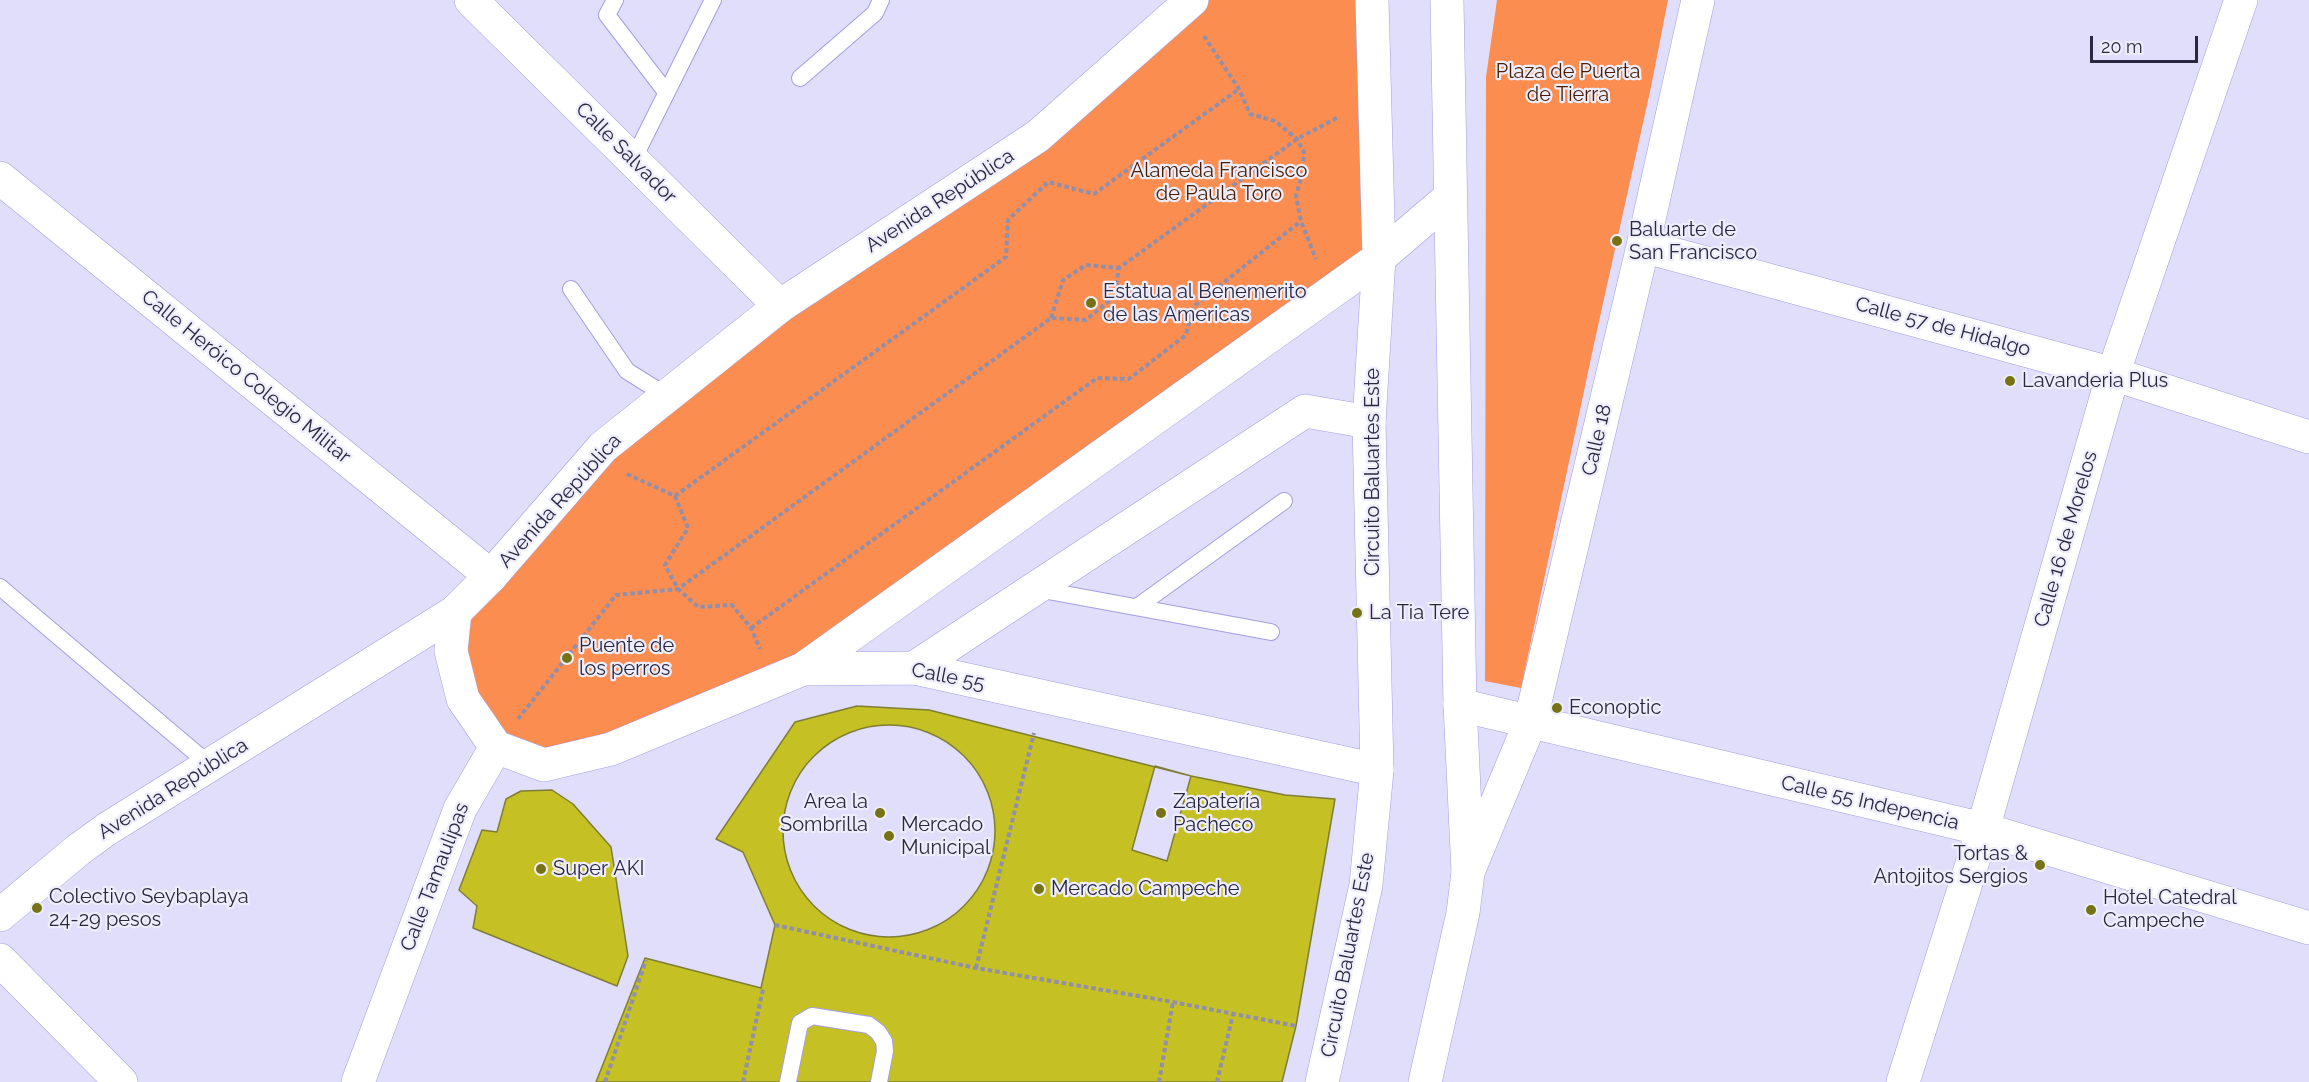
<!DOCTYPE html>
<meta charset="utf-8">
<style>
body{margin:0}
#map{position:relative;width:2309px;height:1082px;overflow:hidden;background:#e0defa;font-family:Raleway,sans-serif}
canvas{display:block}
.scale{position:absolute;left:2090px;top:36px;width:108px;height:27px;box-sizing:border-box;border:3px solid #2a2741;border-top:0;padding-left:8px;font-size:18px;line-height:21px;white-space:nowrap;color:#2a2741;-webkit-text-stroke:4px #eeedfb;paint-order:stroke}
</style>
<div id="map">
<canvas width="2309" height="1082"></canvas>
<div class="scale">20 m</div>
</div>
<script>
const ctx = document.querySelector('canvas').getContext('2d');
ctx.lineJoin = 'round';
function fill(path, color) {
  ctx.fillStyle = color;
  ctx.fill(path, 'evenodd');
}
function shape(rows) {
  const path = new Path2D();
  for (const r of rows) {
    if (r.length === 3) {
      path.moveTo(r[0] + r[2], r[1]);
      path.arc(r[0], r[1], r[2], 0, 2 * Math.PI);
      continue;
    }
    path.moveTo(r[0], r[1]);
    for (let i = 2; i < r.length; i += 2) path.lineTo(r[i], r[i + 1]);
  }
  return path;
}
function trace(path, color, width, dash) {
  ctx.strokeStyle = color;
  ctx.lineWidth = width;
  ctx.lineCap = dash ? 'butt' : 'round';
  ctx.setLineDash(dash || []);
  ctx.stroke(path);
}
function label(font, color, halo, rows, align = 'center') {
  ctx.font = font + ' Raleway,sans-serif';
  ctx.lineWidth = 4.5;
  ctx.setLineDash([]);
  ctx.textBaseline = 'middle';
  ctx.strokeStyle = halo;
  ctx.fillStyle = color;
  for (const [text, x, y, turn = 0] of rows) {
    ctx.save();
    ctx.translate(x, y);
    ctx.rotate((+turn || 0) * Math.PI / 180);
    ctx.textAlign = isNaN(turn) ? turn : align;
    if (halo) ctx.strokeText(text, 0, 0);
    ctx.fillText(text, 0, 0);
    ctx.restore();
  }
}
const green = shape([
 [1192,0,1372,0,1379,258,803,669,611,749,496,747,452,643,593,460,1038,136],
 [1497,0,1668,0,1651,87,1594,344,1521,688,1485,681,1486,77]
]);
const building = shape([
 [857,706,929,710,1191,776,1285,795,1335,799,1296,1026,1282,1082,596,1082,645,958,761,988,775,925,743,852,716,839,795,722,857,706],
 [889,831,106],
 [1155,766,1191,776,1167,861,1132,850,1155,766],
 [552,790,573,804,611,847,628,956,617,986,473,928,477,906,459,890,482,830,497,832,506,799,521,791,552,790]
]);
const path = shape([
 [1204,36,1239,89,1250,114,1275,121,1297,139,1304,152,1303,171,1296,196,1301,221,1316,259],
 [1051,318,1063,280,1086,265,1119,268],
 [627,474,675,496,688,528,665,565,678,589,698,607,732,605,751,628,760,649],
 [675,496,1006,257,1008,220,1048,182,1094,194,1239,89],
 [751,628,1097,378,1129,379,1186,335,1193,307,1301,221],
 [518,719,616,595,678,589,1051,318,1086,320,1114,297,1119,268,1297,139,1339,117],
 [775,925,976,968,1173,1002,1296,1026],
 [976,968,1034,733],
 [605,1082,646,960],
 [743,1082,763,989],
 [1159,1082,1173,1002],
 [1217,1082,1233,1014]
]);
const service = shape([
 [615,0,607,15,666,92],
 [800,78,875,13,881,0],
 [633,160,713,0],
 [571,289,627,371,667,396],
 [0,587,210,765],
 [1037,589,1271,632],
 [1137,607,1284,501],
 [788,1082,800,1023,812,1016,869,1025,878,1032,884,1041,885,1051,879,1082]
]);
const minor = shape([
 [471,0,780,306],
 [0,178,491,576],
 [1643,246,2113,374,2309,437],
 [914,668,1305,411,1369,422],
 [803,669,1379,258,1449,198],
 [1460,705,1983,829,2309,928],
 [496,747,544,765,611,749,803,669,914,668,1377,770],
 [1468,872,1530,723,1643,246,1698,0],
 [0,960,121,1082],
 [358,1082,460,809,496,747,463,699,451,651,455,612],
 [1903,1082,1983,829,2113,374,2241,0]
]);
const tertiary = shape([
 [0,915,78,850,107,829,455,612,491,576,603,447,780,306,1038,136,1192,0]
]);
const primary = shape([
 [1322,1082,1366,885,1377,770,1369,422,1379,258,1372,0],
 [1425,1082,1463,913,1468,872,1460,705,1447,0]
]);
const markers = [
 [1617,241,6,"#757316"],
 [1091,303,6,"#757316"],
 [2010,381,6,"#757316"],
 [1357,613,6,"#757316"],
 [567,658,6,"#757316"],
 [1557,708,6,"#757316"],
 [880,813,6,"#757316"],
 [1161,813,6,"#757316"],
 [889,836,6,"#757316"],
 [2040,865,6,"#757316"],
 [541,869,6,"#757316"],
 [1039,889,6,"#757316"],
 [37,908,6,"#757316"],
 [2091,910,6,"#757316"]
];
const parkNames = [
 ["Plaza de Puerta",1568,72],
 ["de Tierra",1568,95],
 ["Alameda Francisco",1219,171],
 ["de Paula Toro",1219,194]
];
const streetNames = [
 ["Calle Salvador",626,153,45],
 ["Avenida República",940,201,-33],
 ["Calle 57 de Hidalgo",1943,327,15],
 ["Calle Heróico Colegio Militar",246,377,39],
 ["Calle 18",1597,440,-77],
 ["Circuito Baluartes Este",1373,472,-90],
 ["Avenida República",560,501,-48],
 ["Calle 16 de Morelos",2066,539,-74],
 ["Calle 55",948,677,11],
 ["Avenida República",173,789,-32],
 ["Calle 55 Indepencia",1870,803,13],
 ["Calle Tamaulipas",435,877,-69],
 ["Circuito Baluartes Este",1348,955,-79]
];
const poiNames = [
 ["Baluarte de",1629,230],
 ["San Francisco",1629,253],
 ["Estatua al Benemerito",1103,292],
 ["de las Americas",1103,315],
 ["Lavanderia Plus",2022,381],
 ["La Tia Tere",1369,613],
 ["Puente de",579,646],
 ["los perros",579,669],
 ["Econoptic",1569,708],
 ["Area la",868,802,"right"],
 ["Sombrilla",868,825,"right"],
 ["Zapatería",1173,802],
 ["Pacheco",1173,825],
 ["Mercado",901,825],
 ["Municipal",901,848],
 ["Tortas &",2028,854,"right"],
 ["Antojitos Sergios",2028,877,"right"],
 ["Super AKI",553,869],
 ["Mercado Campeche",1051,889],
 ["Colectivo Seybaplaya",49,897],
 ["24-29 pesos",49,920],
 ["Hotel Catedral",2103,898],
 ["Campeche",2103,921]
];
fill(green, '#fc8d50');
fill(building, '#c5c023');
trace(building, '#807e36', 1.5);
trace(service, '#a49ee0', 18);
trace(minor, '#a49ee0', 34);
trace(tertiary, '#a49ee0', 34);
trace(primary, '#a49ee0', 34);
trace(path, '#918faa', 4, [4.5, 3]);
trace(service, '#fff', 16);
trace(minor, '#fff', 33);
trace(tertiary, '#fff', 33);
trace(primary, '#fff', 33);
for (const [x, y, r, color] of markers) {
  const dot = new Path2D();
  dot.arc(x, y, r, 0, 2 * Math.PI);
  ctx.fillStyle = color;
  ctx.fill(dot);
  trace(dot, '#eeedfb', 2);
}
label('20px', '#481d02', '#eeedfb', parkNames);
label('20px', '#2a2741', '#eeedfb', streetNames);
label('20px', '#2a2741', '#eeedfb', poiNames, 'left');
</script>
